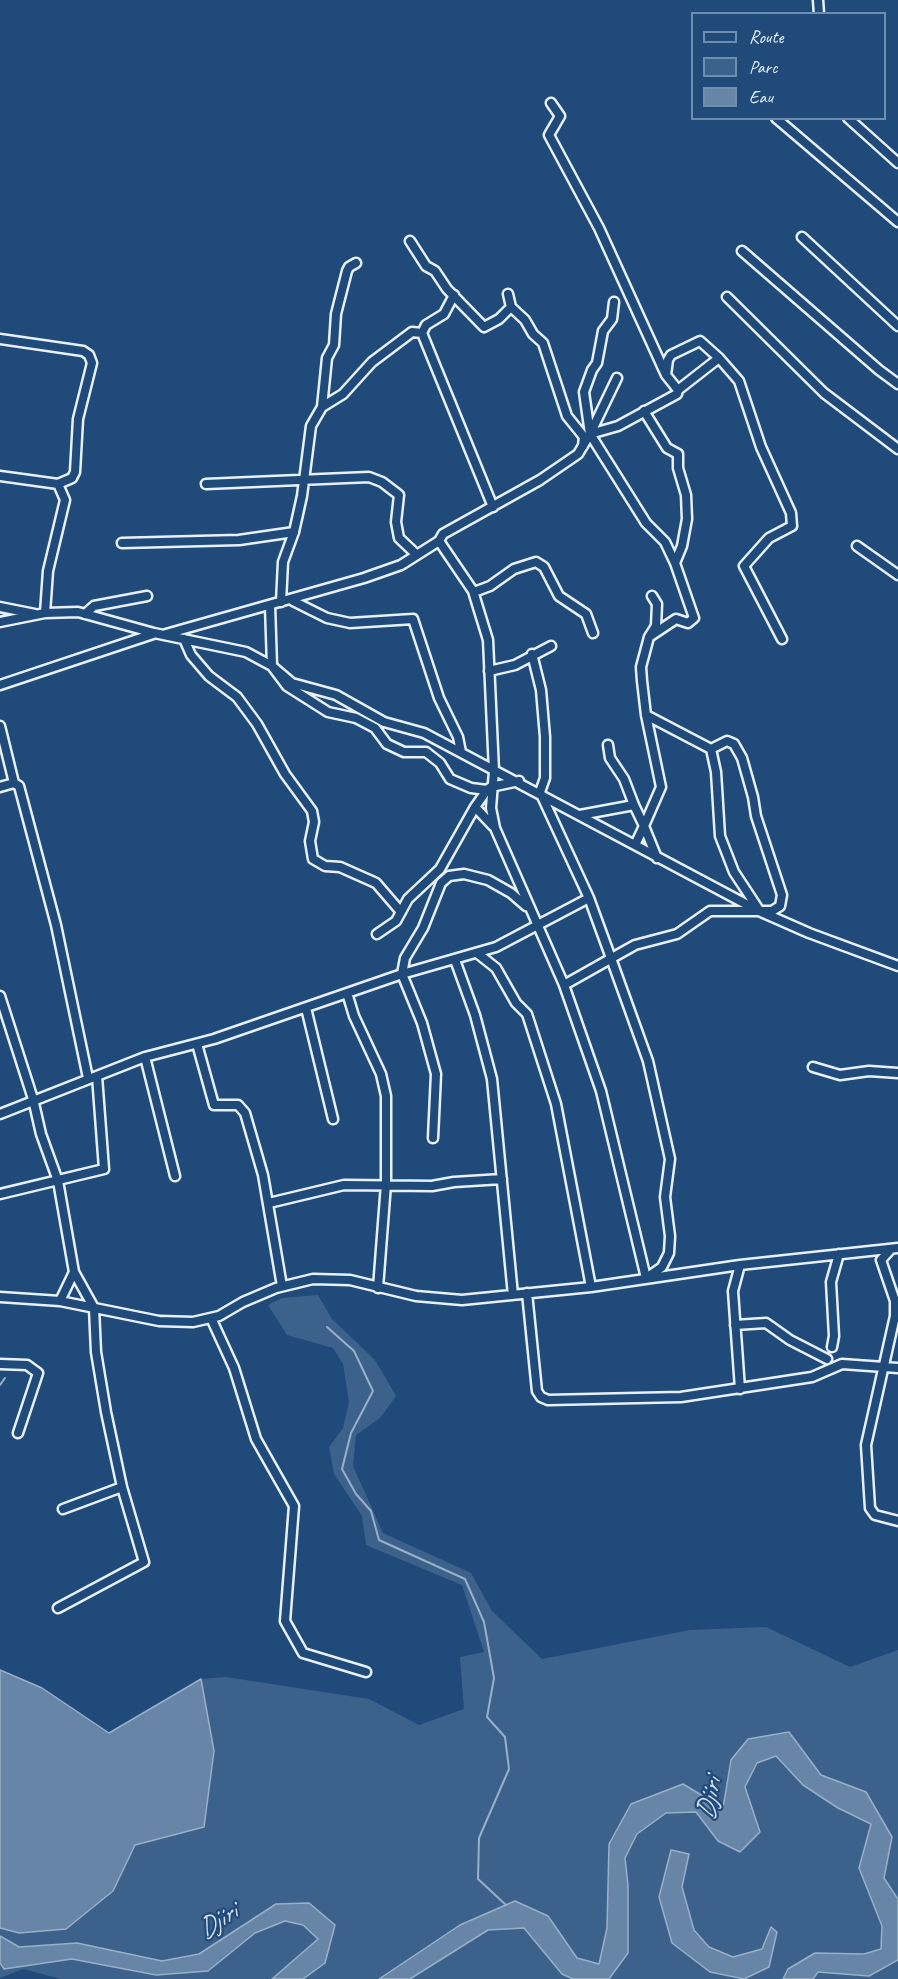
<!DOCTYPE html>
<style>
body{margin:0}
#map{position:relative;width:898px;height:1979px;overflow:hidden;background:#1f4a7a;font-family:Caveat,sans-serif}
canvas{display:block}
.legend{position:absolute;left:691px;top:12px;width:195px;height:108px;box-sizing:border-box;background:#1f4a7a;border:2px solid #6f8dac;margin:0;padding:8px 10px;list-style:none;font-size:18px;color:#e8f1f8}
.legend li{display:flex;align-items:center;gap:12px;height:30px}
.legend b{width:30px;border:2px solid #6f8dac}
</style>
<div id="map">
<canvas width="898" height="1979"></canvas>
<ul class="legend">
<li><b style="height:8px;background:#1f4a7a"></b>Route</li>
<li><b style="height:16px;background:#3c628c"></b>Parc</li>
<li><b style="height:16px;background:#6685a7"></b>Eau</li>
</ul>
</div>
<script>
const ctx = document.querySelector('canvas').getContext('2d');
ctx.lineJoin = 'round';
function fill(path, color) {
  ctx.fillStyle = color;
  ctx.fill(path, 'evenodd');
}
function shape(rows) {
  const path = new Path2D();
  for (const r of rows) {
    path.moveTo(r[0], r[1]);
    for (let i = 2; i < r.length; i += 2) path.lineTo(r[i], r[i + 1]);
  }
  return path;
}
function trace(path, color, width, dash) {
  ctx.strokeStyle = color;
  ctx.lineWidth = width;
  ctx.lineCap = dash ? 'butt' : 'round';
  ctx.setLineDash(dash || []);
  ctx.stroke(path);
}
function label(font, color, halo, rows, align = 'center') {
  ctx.font = font + ' Caveat,sans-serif';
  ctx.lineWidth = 4.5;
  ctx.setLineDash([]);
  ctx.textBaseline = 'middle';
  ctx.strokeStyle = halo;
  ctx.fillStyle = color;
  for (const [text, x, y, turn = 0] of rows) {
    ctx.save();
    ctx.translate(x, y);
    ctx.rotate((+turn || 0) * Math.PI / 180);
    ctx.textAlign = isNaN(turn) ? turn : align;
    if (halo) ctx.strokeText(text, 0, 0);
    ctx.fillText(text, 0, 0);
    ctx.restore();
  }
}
const green = shape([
 [318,1295,332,1319,375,1360,396,1396,380,1418,356,1435,353,1466,383,1533,471,1573,492,1611,542,1659,690,1630,766,1627,850,1667,898,1650,898,1899,884,1878,892,1837,866,1792,821,1775,789,1732,748,1740,731,1760,723,1809,683,1784,609,1844,607,1928,599,1965,577,1958,548,1916,460,1925,379,1979,303,1979,325,1963,335,1925,276,1904,199,1954,163,1961,77,1943,19,1947,0,1936,0,1928,19,1933,113,1891,135,1845,204,1827,214,1751,201,1679,226,1677,369,1699,419,1725,464,1709,460,1657,484,1652,462,1585,366,1545,362,1516,334,1474,329,1447,343,1428,349,1402,343,1364,333,1348,287,1335,268,1305,282,1298],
 [776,1756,803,1785,838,1808,871,1824,859,1868,882,1926,881,1949,864,1954,815,1953,789,1969,783,1979,744,1979,769,1967,771,1928,762,1949,732,1957,709,1947,694,1930,682,1887,689,1855,671,1850,659,1897,710,1972,738,1979,609,1979,628,1953,628,1885,625,1858,637,1834,666,1813,696,1812,718,1841,760,1832,745,1788,757,1763],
 [285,1921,303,1925,318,1939,272,1979,61,1979,23,1969,0,1978,0,1963,4,1969,72,1959,156,1975,208,1971,255,1932],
 [524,1928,562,1973,573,1979,410,1979,488,1930],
 [898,1960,898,1979,813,1979,818,1972,869,1976]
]);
const water = shape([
 [0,1670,42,1688,109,1733,201,1679,214,1751,204,1827,135,1845,113,1891,66,1929,19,1933,0,1928,0,1670],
 [789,1732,821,1775,866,1792,892,1837,884,1878,898,1899,898,1960,869,1976,818,1972,813,1979,783,1979,788,1969,815,1953,864,1954,881,1949,882,1926,859,1868,871,1824,838,1808,803,1785,776,1756,757,1763,745,1787,760,1832,740,1852,718,1841,696,1812,666,1813,637,1834,625,1858,628,1885,628,1953,609,1979,573,1979,562,1974,524,1928,488,1930,410,1979,379,1979,460,1925,515,1901,548,1916,577,1958,599,1964,607,1928,609,1844,631,1804,683,1784,723,1808,731,1760,748,1739,789,1732],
 [671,1850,689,1854,682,1887,694,1930,709,1947,733,1957,762,1949,771,1927,777,1932,769,1967,744,1979,710,1972,672,1943,659,1897,671,1850],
 [309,1903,335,1925,325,1963,303,1979,272,1979,318,1939,303,1925,285,1921,255,1933,208,1971,156,1975,72,1959,4,1969,0,1963,0,1936,19,1947,77,1943,162,1961,199,1954,276,1904,309,1903]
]);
const stream = shape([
 [327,1327,354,1351,373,1391,351,1433,342,1469,356,1494,371,1511,379,1540,465,1579,484,1622,494,1678,487,1717,505,1737,509,1769,479,1838,478,1879,506,1905],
 [0,1385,5,1378]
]);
const minor = shape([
 [818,0,819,14],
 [551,103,560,116,549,135,599,228,666,375],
 [776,118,898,222],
 [848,118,898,163],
 [802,237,898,326],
 [410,241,426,266,435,271,447,289,484,327,499,319,511,307,508,294],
 [742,251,879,370,898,384],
 [727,297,824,393,898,449],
 [614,302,612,319,603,331,597,363,592,370,584,392,590,434,646,523,665,542,675,563,682,546,687,519,686,495,678,468,678,454,667,448,644,411],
 [511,307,525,320,533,334,543,343,567,416,584,437,583,446],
 [422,333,426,325,444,314,454,295],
 [0,339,83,351,89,355,92,363,78,419,75,472,72,478,58,484,0,476],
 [719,358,739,381,761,447,791,513,792,526,769,538,744,566,782,639],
 [617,378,590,434,578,454,540,480,443,534,439,541,473,591,488,640,494,771,491,808,495,828,564,985,601,1091,646,1278],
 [322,407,343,394,372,362,412,332,422,333,493,507],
 [590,434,618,426,677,394,678,390,666,375,668,360,671,355,700,341,719,358,678,390],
 [206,484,369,477,382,482,399,495,396,522,399,538,417,555],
 [122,543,239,540,294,532],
 [857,546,898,575],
 [474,592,490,586,514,569,536,562,544,567,559,596,586,614,593,633],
 [652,596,657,604,656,626,649,637,676,619,688,623,694,618,675,563],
 [293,601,327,618,350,623,413,619,439,698,458,737,461,752],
 [281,602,283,562,294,532,302,496,311,426,322,407,327,358,334,345,336,314,347,271,349,267,356,263],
 [270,605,272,666,287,686,328,712,356,718,375,728,387,744,404,752,426,752,440,763,450,779,471,788,487,790],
 [0,607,35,614],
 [45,613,48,571,65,500,58,484],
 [85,614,94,606,147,596],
 [0,622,45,613,78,612,154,633,246,652,272,666,292,683,336,695,384,722,424,733,759,911,809,933,898,966],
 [166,634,364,578,401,565,439,541],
 [649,637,641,667,642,681,646,715,661,787,644,826,657,858],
 [184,639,191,655,209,676,237,697,257,724,285,774,312,811,314,822,310,841,313,859,325,866,340,867,376,883,401,912],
 [532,654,541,690,545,737,545,778,540,792,589,898,612,961,648,1061,670,1159,665,1197,670,1236,669,1253,662,1267,649,1276],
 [489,671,515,665,551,646],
 [0,685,153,634],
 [646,715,711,749,716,772,720,836,734,872,759,910],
 [0,726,14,783],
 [608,745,610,758,624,779,634,805],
 [0,787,14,783,19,786,56,925,88,1078],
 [475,807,493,826],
 [580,815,634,805,644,826,635,845],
 [377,934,396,921,408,899,440,869,475,807,487,790,491,787,519,781],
 [477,953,496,968,516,1003,527,1014,556,1104,591,1287],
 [455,960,475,1015,492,1079,513,1295],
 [564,985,635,945,677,934,710,911,772,911,780,906,782,895,756,816,753,797,742,758,734,744,727,741,711,749],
 [347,993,354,1016,381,1074,386,1096,386,1184,378,1288],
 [0,996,33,1099,41,1134,58,1181,74,1272,60,1301],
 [306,1008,333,1119],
 [197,1044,214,1105,238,1105,245,1113,263,1175,282,1286],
 [145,1057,175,1176],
 [813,1067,840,1075,869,1071,898,1073],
 [0,1114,145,1057,214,1039,402,974,496,947,589,898],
 [433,1138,436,1074,422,1023,402,974,405,958,423,928,441,883,449,876,464,874,488,880,511,893,526,906],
 [0,1194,104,1169,97,1076],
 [269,1203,344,1185,432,1186,454,1182,502,1179],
 [891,1249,881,1260,895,1301,895,1316,866,1445,870,1508,875,1515,898,1521],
 [527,1293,537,1391,541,1397,548,1400,681,1397,812,1377,842,1364,898,1368],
 [0,1297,60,1301,159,1321,193,1322,219,1316,243,1302,276,1288,313,1279,350,1280,416,1296,462,1300,591,1287,740,1265,898,1248],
 [211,1318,234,1368,256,1439,294,1506,285,1621,303,1653,366,1672],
 [735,1325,766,1323,790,1340,827,1359],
 [832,1347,834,1336,831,1282,839,1254],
 [0,1364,27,1365,38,1373,18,1433],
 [740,1389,733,1291,740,1265],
 [63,1509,122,1487],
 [58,1608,144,1562,122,1487,106,1412,96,1352,94,1308,74,1272]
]);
const waterNames = [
 ["Djiri",710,1799,-79],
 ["Djiri",218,1922,-33]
];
fill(green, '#3c628c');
fill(water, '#6685a7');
trace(water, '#9ab0c7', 1.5);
trace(stream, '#9ab0c7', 2);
trace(minor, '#e8f1f8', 13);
trace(minor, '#1f4a7a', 8);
label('italic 27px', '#d4e1ec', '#1f4a7a', waterNames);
</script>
